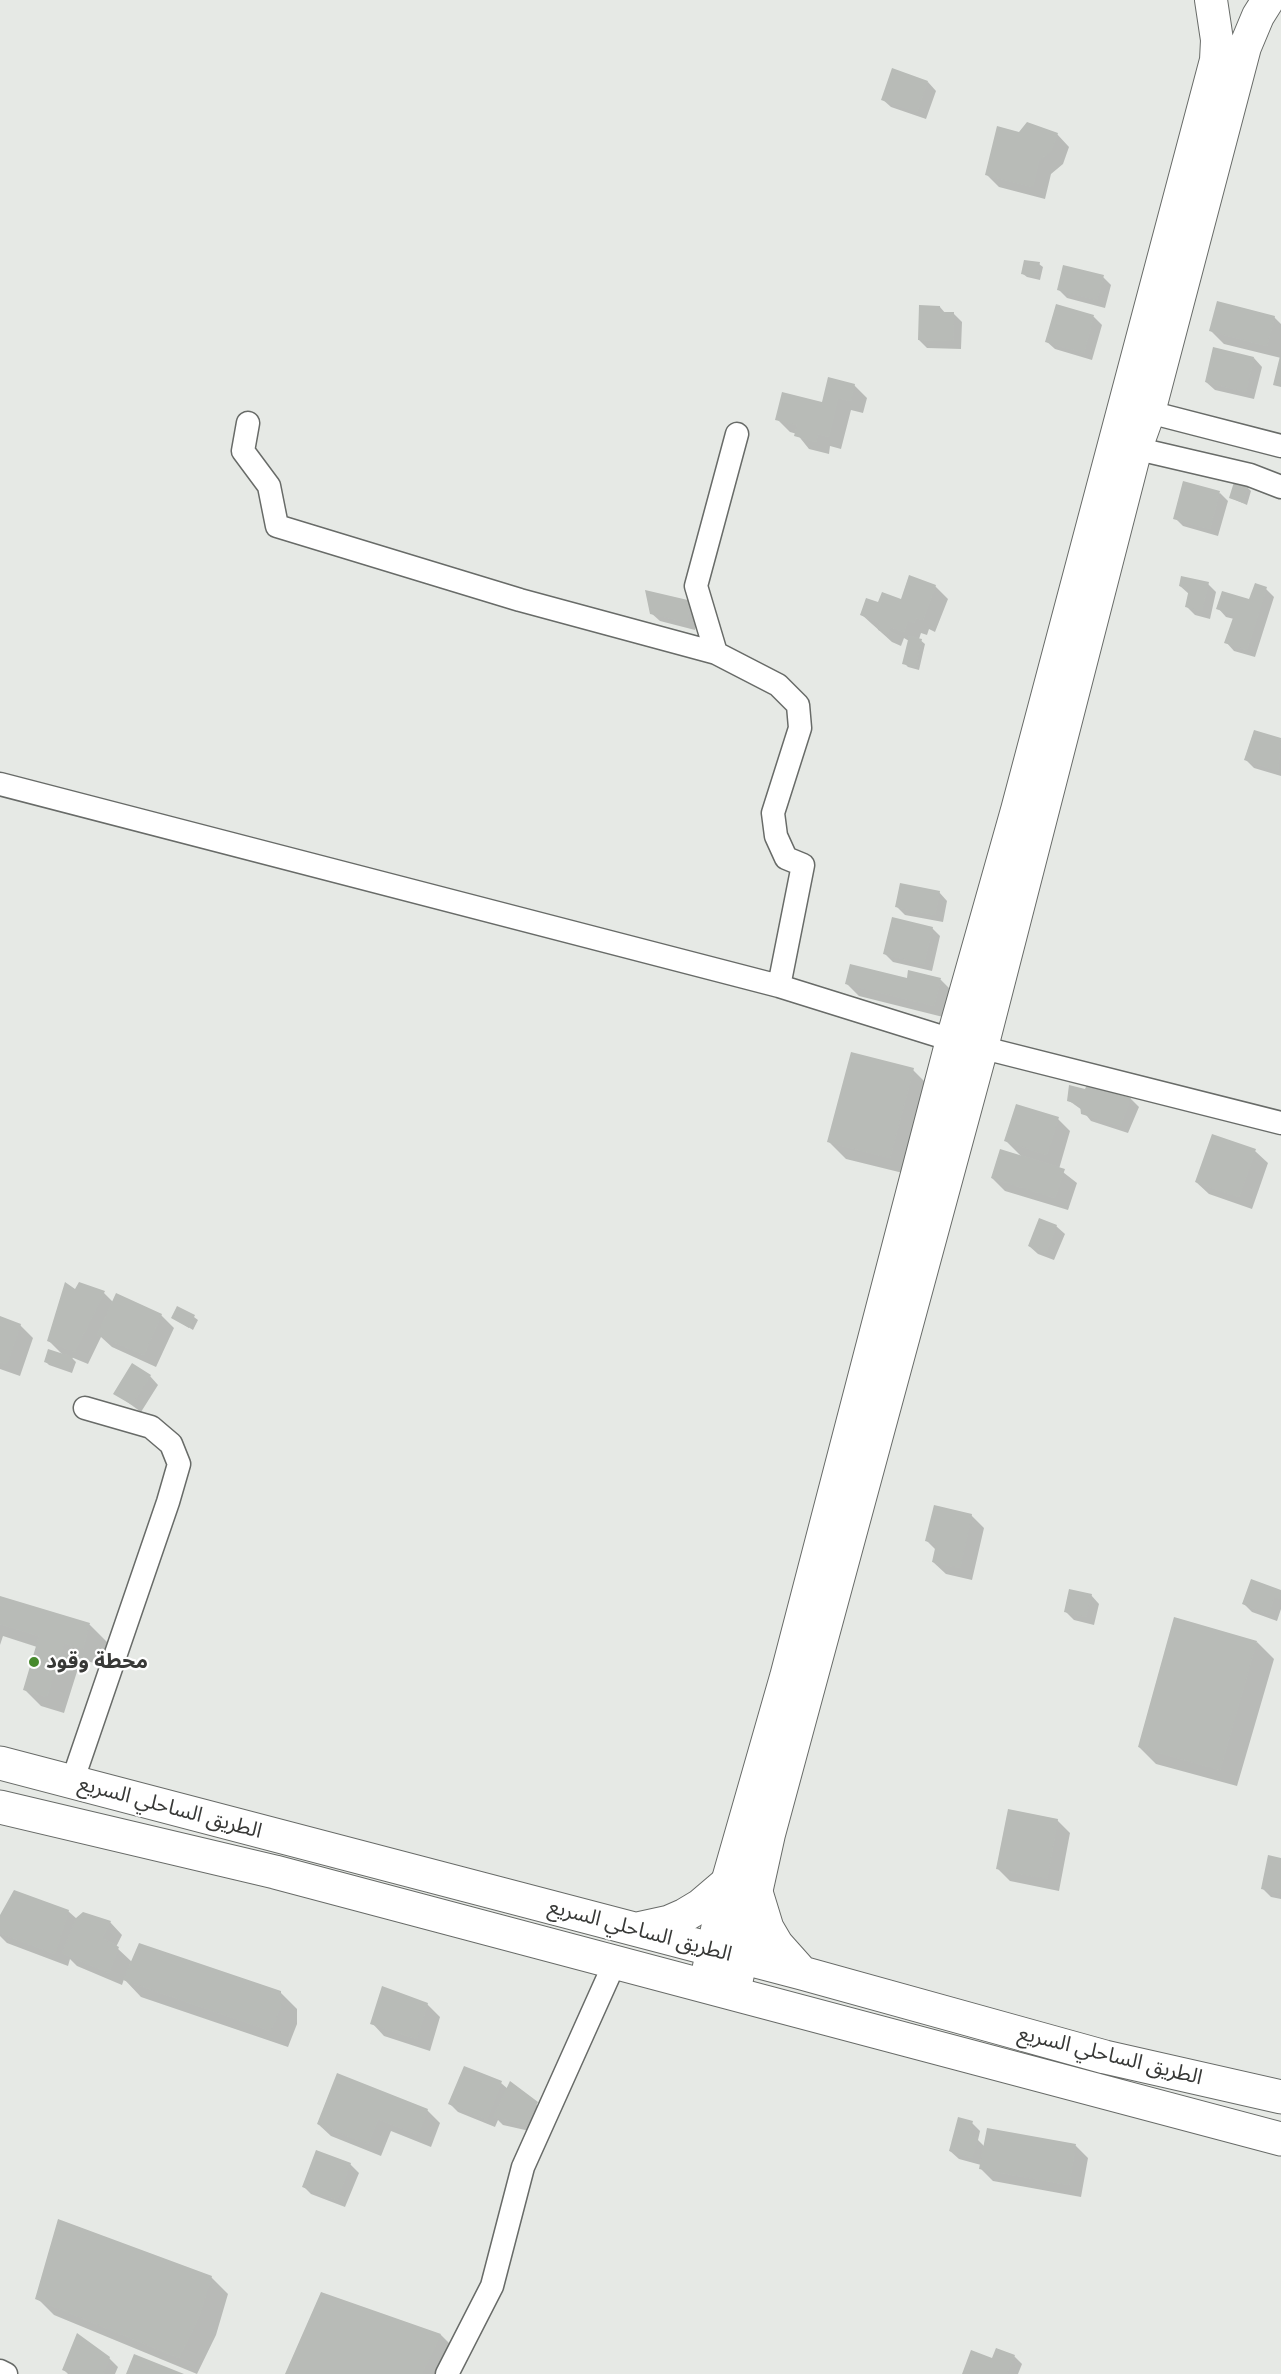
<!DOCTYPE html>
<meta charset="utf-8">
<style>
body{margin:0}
canvas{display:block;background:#e6e9e5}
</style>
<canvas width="1281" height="2374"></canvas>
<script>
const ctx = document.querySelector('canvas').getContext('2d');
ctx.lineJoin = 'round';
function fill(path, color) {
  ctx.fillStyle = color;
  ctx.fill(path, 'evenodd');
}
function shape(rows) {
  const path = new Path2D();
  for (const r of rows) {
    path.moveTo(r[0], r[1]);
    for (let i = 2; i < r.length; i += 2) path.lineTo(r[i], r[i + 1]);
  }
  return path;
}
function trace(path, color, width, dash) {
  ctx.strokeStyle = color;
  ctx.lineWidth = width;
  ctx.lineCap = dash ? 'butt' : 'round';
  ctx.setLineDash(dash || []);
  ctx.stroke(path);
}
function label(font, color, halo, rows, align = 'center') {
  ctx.font = font + ' "Space Grotesk","Noto Sans Arabic",sans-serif';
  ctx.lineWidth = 4.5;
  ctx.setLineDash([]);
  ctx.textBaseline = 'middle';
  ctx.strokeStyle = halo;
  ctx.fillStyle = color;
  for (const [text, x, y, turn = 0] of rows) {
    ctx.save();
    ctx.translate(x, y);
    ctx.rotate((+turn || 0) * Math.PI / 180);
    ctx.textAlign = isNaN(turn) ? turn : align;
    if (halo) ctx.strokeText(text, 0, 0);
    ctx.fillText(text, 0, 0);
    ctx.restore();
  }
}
const shadow = shape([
 [928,82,936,91,926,119,891,107,882,99],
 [1020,133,1057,134,1069,147,1063,164,1051,174,1045,199,999,187,987,175],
 [1039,264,1043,267,1040,280,1027,277,1023,274],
 [1103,277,1111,285,1105,308,1067,298,1059,290],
 [1057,306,1094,317,1102,325,1092,360,1055,349,1046,341],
 [940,307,946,314,954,314,962,322,961,349,927,348,919,340],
 [1274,317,1281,324,1281,358,1224,344,1211,331],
 [1254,358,1262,367,1254,399,1215,390,1206,382],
 [854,385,867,398,863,413,851,410,841,449,830,446,829,454,809,449,797,434,790,432,777,419,823,404],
 [1247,487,1251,491,1247,505,1231,498],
 [1220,493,1228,501,1218,536,1183,526,1175,518],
 [1208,584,1216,592,1210,619,1195,615,1187,607,1189,594,1180,586],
 [935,586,948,599,935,632,929,629,927,635,921,633,919,639,925,644,919,670,908,667,904,663,909,641,904,638,901,646,892,642,862,615,878,604,902,601],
 [1266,589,1274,597,1255,657,1234,651,1226,642,1234,619,1226,617,1218,608,1250,601],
 [691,602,700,611,695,630,660,621,651,613],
 [1255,731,1281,740,1281,776,1254,768,1246,760],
 [939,892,947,901,943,922,905,915,897,907],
 [932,928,940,936,932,971,893,962,885,954],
 [909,972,941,980,953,992,947,1018,859,996,846,983,908,980],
 [913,1070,930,1087,907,1174,846,1159,829,1142],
 [1088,1087,1131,1099,1139,1107,1128,1133,1091,1121,1082,1110,1068,1100,1086,1091],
 [1058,1119,1070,1131,1059,1169,1077,1183,1068,1210,1005,1191,992,1178,1022,1157,1006,1141],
 [1255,1151,1268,1163,1252,1209,1209,1194,1196,1182],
 [1056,1226,1065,1234,1054,1260,1038,1254,1029,1246],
 [75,1291,104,1293,113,1302,161,1315,174,1328,156,1367,112,1347,101,1337,88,1364,71,1357,76,1362,72,1373,49,1365,45,1361,64,1356,49,1341],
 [194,1317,198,1320,193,1330,173,1318],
 [0,1318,20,1325,33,1338,20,1376,0,1369],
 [150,1376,158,1385,141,1412,115,1393],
 [971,1515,984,1528,972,1580,946,1574,933,1562,936,1550,927,1541],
 [1252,1581,1281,1591,1281,1609,1277,1621,1252,1612,1244,1604],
 [1091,1595,1099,1604,1094,1625,1074,1620,1065,1611],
 [0,1597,90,1625,107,1642,100,1665,81,1659,64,1713,41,1706,24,1689,37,1647,3,1636,0,1645],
 [1257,1642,1274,1659,1237,1786,1156,1764,1139,1747],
 [1057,1820,1070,1833,1059,1891,1010,1881,998,1869],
 [1281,1859,1281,1899,1271,1897,1263,1889],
 [68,1911,77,1919,110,1922,122,1935,116,1947,132,1962,280,1992,297,2009,297,2024,288,2047,141,1997,124,1979,122,1985,77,1966,70,1959,68,1966,7,1943,0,1936,0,1919],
 [427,2004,440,2017,430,2051,384,2036,372,2023],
 [501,2083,508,2089,511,2083,545,2112,534,2132,503,2125,498,2120,495,2127,458,2112,450,2104],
 [427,2110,440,2123,431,2147,391,2131,381,2156,331,2136,318,2124],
 [972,2123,980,2131,978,2140,985,2147,1076,2146,1088,2158,1081,2197,993,2181,981,2169,981,2165,959,2159,950,2151],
 [350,2164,359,2173,345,2207,311,2194,303,2186],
 [211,2277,228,2294,216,2335,197,2374,54,2315,37,2298],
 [322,2294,441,2335,458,2352,447,2374,287,2374],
 [1014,2356,1022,2364,1018,2374,964,2374,993,2360],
 [109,2358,118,2367,115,2374,68,2374,64,2370]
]);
const building = shape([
 [892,68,928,81,917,112,881,100],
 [1027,122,1058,133,1051,151,1039,161,1033,187,985,175,997,126,1019,132],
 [1024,260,1040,262,1037,277,1021,274],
 [1063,265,1104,275,1097,300,1057,290],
 [1217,301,1275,316,1267,346,1209,331],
 [1056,304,1094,315,1084,353,1045,342],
 [919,305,940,306,940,312,954,312,953,341,918,340],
 [1213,347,1254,357,1246,392,1205,382],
 [1280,356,1281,356,1281,387,1273,385],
 [828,377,855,384,851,401,838,398,829,437,818,434,816,442,794,436,797,425,775,420,782,392,822,402],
 [1183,481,1220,491,1210,529,1173,519],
 [1234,482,1248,486,1243,503,1229,498],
 [909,575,936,585,923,620,916,618,914,623,908,621,904,632,891,627,888,634,878,630,880,623,860,615,866,598,878,602,882,592,901,599],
 [1181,576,1209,582,1202,611,1185,607,1189,589,1179,586],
 [1255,583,1267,587,1247,650,1224,643,1234,615,1216,609,1222,591,1249,599],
 [645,590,692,601,687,622,650,614],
 [909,636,922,639,915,667,902,664],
 [1254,730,1281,738,1278,771,1244,760],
 [900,883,940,891,935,915,895,907],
 [892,917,933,927,924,964,883,954],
 [850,964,907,978,908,970,941,978,934,1006,845,984],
 [851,1052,914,1068,890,1158,827,1142],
 [1069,1085,1085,1089,1087,1085,1131,1098,1120,1126,1081,1114,1080,1105,1067,1101],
 [1016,1104,1059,1117,1047,1155,1004,1141],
 [1212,1134,1256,1149,1239,1197,1195,1182],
 [1000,1149,1065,1169,1055,1198,991,1178],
 [1039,1218,1057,1225,1046,1253,1028,1246],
 [65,1282,75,1289,79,1282,105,1291,75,1352,47,1341],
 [116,1293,162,1314,144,1355,97,1335],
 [177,1306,195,1315,189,1328,171,1318],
 [0,1316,21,1324,7,1364,0,1362],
 [48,1349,73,1357,68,1370,44,1362],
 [132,1363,151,1375,132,1405,113,1394],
 [934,1505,972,1514,960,1568,932,1562,936,1544,925,1541],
 [1251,1579,1281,1590,1280,1599,1274,1597,1269,1614,1242,1604],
 [1069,1589,1092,1594,1086,1617,1064,1612],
 [0,1596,90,1623,83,1649,64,1643,47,1697,23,1690,39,1636,0,1624],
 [1174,1617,1257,1641,1220,1770,1138,1747],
 [1008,1809,1058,1819,1047,1879,996,1869],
 [1268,1855,1281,1858,1281,1893,1261,1889],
 [14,1890,69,1910,55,1954,0,1933,0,1915],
 [83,1912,111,1921,102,1938,119,1947,109,1973,62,1953,76,1918],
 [139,1943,281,1991,281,2007,271,2031,123,1980],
 [382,1986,428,2003,417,2039,370,2024],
 [464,2066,502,2081,487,2120,448,2104],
 [337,2073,428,2109,418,2135,378,2119,368,2144,317,2124],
 [510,2081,538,2102,526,2125,493,2117],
 [958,2117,973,2121,969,2135,978,2138,972,2158,949,2151],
 [987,2128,1076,2144,1069,2185,979,2169],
 [316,2150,351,2163,337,2200,302,2187],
 [58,2219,212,2276,199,2317,179,2358,35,2299],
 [321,2292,441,2334,422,2374,285,2374],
 [77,2333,110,2357,103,2374,72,2374,62,2370],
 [996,2348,1015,2355,1007,2374,962,2374,971,2350,992,2358],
 [134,2354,184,2374,126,2374]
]);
const street = shape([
 [1149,412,1281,446],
 [248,423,243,451,269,486,277,526,520,600,716,653,778,685,798,705,800,728,773,813,776,836,786,858,803,865,779,986],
 [1121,445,1250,475,1281,487],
 [716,653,696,586,737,434],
 [0,784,779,986,952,1040,1281,1123],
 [72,1782,168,1502,179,1464,171,1444,151,1427,85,1408],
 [0,2371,6,2374],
 [447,2374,492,2286,523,2167,615,1962]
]);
const secondary = shape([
 [705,1985,727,1883,786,1677,952,1040,1017,810,1216,60,1217,40,1211,0],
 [734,1992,769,1834,982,1047,1136,448,1149,412,1245,47,1258,16,1268,0]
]);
const highway = shape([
 [0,1763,802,1973,1105,2057,1281,2097],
 [0,1807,275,1872,1281,2139],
 [756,1892,767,1928,777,1945,802,1973],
 [637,1929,669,1922,685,1915,700,1906,727,1883]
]);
const markers = [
 [34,1662,6,"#478a2d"]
];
const poiNames = [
 ["محطة وقود",46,1662]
];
const streetNames = [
 ["الطريق الساحلي السريع",170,1808,15],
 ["الطريق الساحلي السريع",640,1931,15],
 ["الطريق الساحلي السريع",1110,2056,14]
];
fill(shadow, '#0003');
fill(building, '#b8bbb7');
trace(street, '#686b68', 25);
trace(secondary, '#686b68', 34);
trace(highway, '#686b68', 35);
trace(street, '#fff', 22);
trace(secondary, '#fff', 32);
trace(highway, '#fff', 33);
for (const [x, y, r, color] of markers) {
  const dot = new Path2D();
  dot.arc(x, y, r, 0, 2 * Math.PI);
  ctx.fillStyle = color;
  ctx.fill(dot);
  trace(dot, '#fff', 2);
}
label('bold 21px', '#383937', '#fff', poiNames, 'left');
label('21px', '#383937', '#fff', streetNames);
</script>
